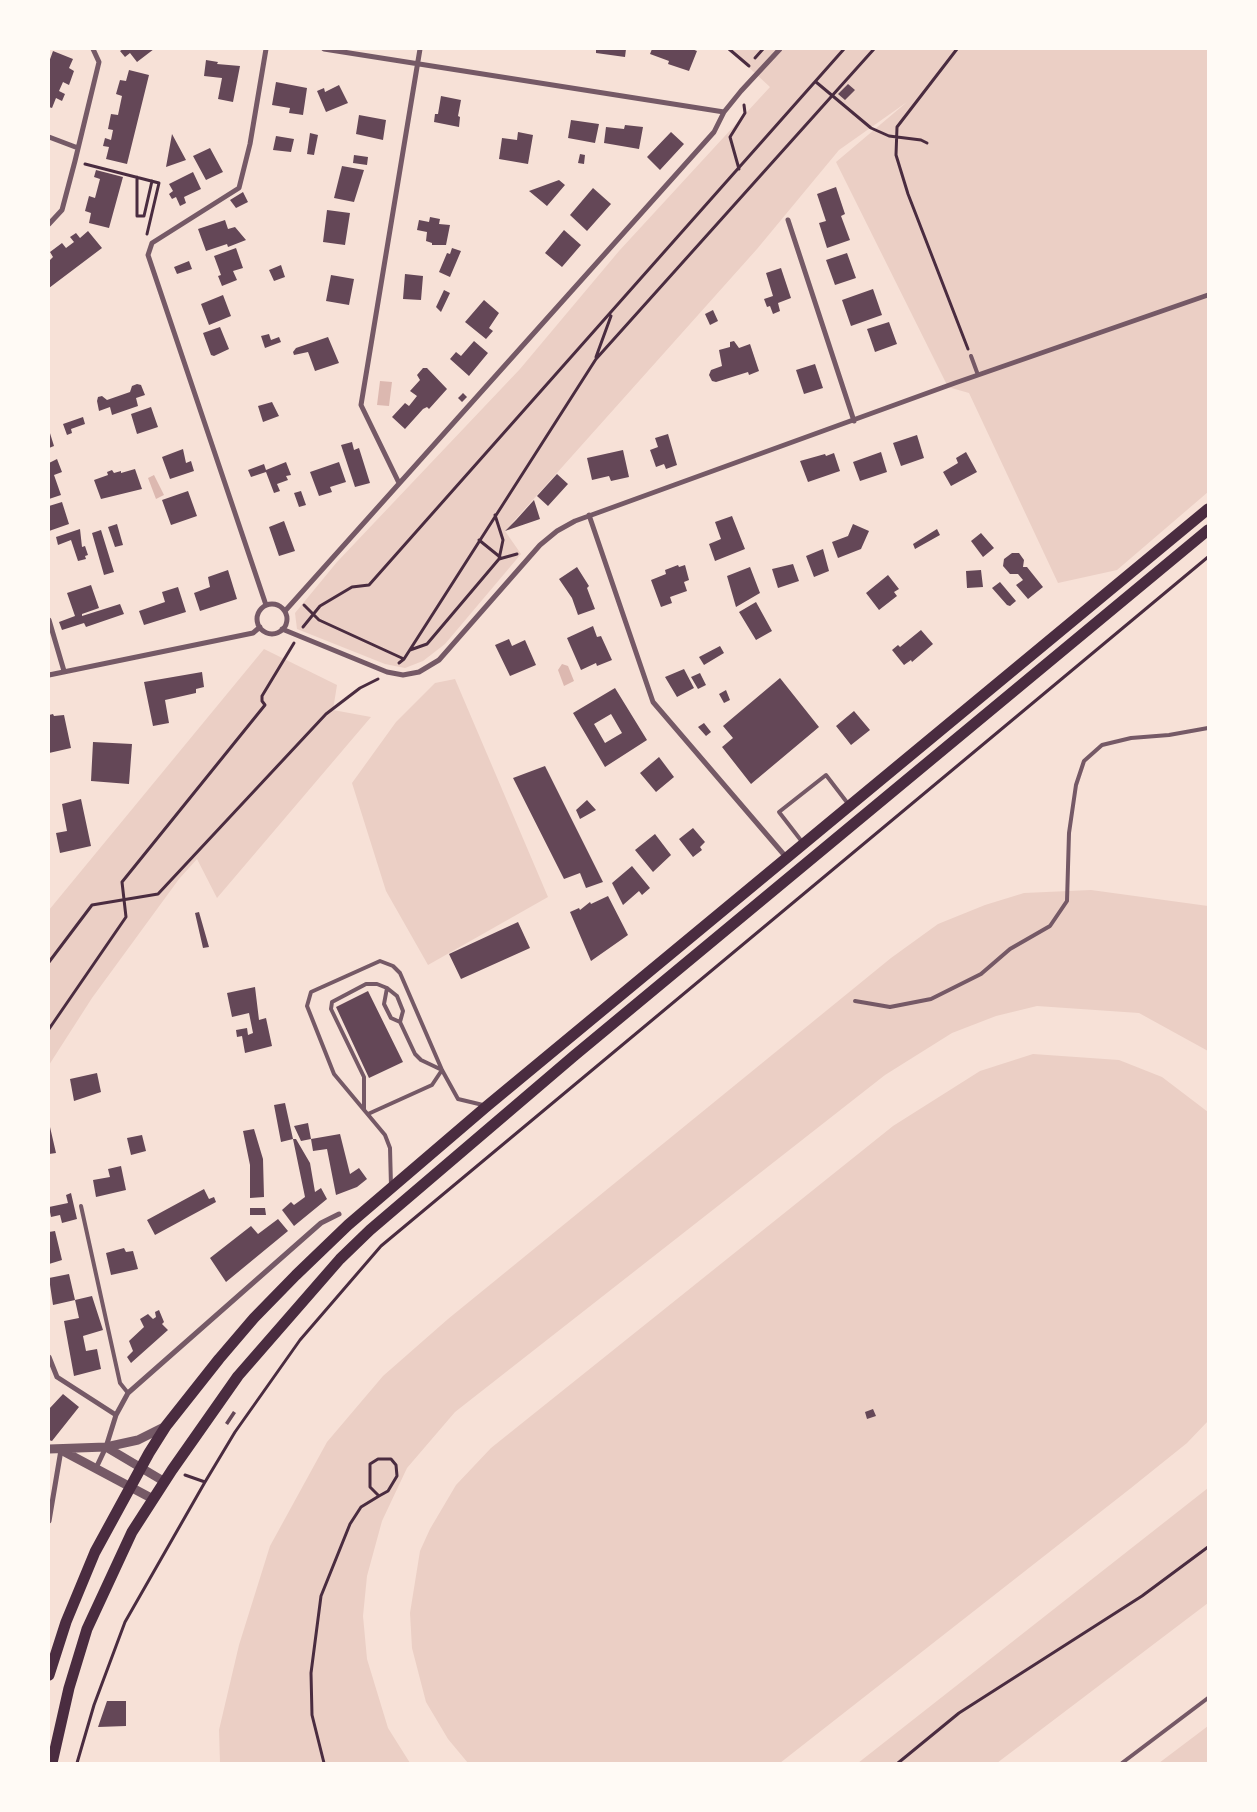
<!DOCTYPE html>
<style>
body{margin:0}
#map{position:relative;width:1257px;height:1812px;overflow:hidden;background:#f7e1d7;font-family:Rubik,sans-serif}
canvas{display:block}
.frame{position:absolute;inset:0;border:50px solid #fffaf5;pointer-events:none}
</style>
<div id="map">
<canvas width="1257" height="1812"></canvas>
<div class="frame"></div>
</div>
<script>
const ctx = document.querySelector('canvas').getContext('2d');
ctx.lineJoin = 'round';
function fill(path, color) {
  ctx.fillStyle = color;
  ctx.fill(path, 'evenodd');
}
function shape(rows) {
  const path = new Path2D();
  for (const r of rows) {
    if (r.length === 3) {
      path.moveTo(r[0] + r[2], r[1]);
      path.arc(r[0], r[1], r[2], 0, 2 * Math.PI);
      continue;
    }
    path.moveTo(r[0], r[1]);
    for (let i = 2; i < r.length; i += 2) path.lineTo(r[i], r[i + 1]);
  }
  return path;
}
function trace(path, color, width, dash) {
  ctx.strokeStyle = color;
  ctx.lineWidth = width;
  ctx.lineCap = dash ? 'butt' : 'round';
  ctx.setLineDash(dash || []);
  ctx.stroke(path);
}
const green = shape([
 [729,49,1208,49,1208,492,1117,570,1058,583,969,393,948,387,836,162,907,102,839,150,757,249,505,531,521,554,445,644,423,661,405,668,385,664,297,629,295,613,337,562,520,369,619,251,770,87],
 [264,649,337,685,333,710,371,717,217,898,197,859,179,879,92,998,49,1065,49,910],
 [455,679,548,897,428,965,386,891,352,783,396,722,435,683],
 [1091,890,1208,906,1208,1051,1139,1013,1037,1006,996,1016,952,1033,885,1075,455,1412,407,1468,382,1521,367,1576,363,1616,367,1659,388,1728,410,1763,220,1763,219,1730,239,1645,270,1546,327,1442,383,1376,448,1319,891,958,938,924,985,905,1024,893],
 [1033,1054,1119,1060,1162,1077,1208,1112,1208,1421,1187,1443,1131,1488,780,1763,468,1763,448,1739,426,1702,412,1648,410,1613,420,1551,430,1529,456,1485,491,1448,893,1126,980,1071],
 [1208,1488,1208,1603,997,1763,858,1763],
 [1208,1726,1208,1763,1159,1763]
]);
const water = shape([
 [380,381,392,382,389,406,377,405],
 [154,475,164,495,156,499,148,478],
 [562,664,568,666,574,681,564,686,558,670]
]);
const building = shape([
 [123,49,154,49,137,62,130,53,125,57,120,51],
 [596,49,626,49,625,57,596,53],
 [652,49,692,49,697,51,689,71,668,64,669,61,650,54],
 [53,51,73,59,69,68,74,71,69,85,63,82,59,91,65,94,62,101,56,98,52,108,49,107,49,62],
 [206,60,218,62,217,64,240,66,233,102,218,99,222,78,204,76],
 [129,70,149,75,127,164,106,159,109,147,103,146,105,138,111,140,113,130,108,129,111,114,118,115,122,96,116,94,120,80,126,81],
 [276,82,307,88,303,115,289,113,290,108,272,105],
 [848,84,855,90,845,100,838,94],
 [339,85,348,103,326,112,317,91,324,88,325,92],
 [441,96,461,100,458,116,460,117,459,127,434,122,435,114,438,114],
 [359,115,386,120,383,140,356,134],
 [571,120,599,124,595,143,568,138],
 [625,125,643,127,639,149,604,143,606,127,624,129],
 [518,132,533,135,528,164,499,159,502,138,517,140],
 [671,132,684,144,660,170,647,157],
 [310,133,318,135,314,155,307,154],
 [172,134,186,160,166,167],
 [276,136,294,139,291,152,273,150],
 [210,148,223,172,206,180,193,156],
 [580,154,585,155,584,164,578,163],
 [354,155,368,157,367,165,353,163],
 [342,166,364,170,354,202,334,198],
 [96,170,123,177,109,228,89,223,91,213,85,211,89,196,95,198,100,179,94,177],
 [193,172,201,189,184,197,186,203,180,206,176,197,172,199,169,194,173,191,169,184],
 [559,180,565,185,547,206,529,191],
 [836,187,845,214,841,216,850,240,827,248,819,223,826,221,817,194],
 [593,188,611,204,587,231,570,215],
 [243,192,248,202,236,208,230,200],
 [327,210,350,213,345,245,323,242],
 [430,217,440,219,439,224,450,225,446,245,432,245,432,243,426,241,427,232,417,230,419,220,429,222],
 [225,220,228,229,235,227,246,240,228,247,227,244,206,251,198,229],
 [564,230,581,245,562,267,545,253],
 [88,231,102,248,49,288,49,261,53,257,50,252,62,243,66,248,74,242,70,237,76,233,80,238],
 [236,248,243,268,233,271,237,280,222,286,218,276,221,275,214,256],
 [452,248,461,251,450,277,439,272,447,253,450,254],
 [847,253,856,278,835,285,826,260],
 [189,261,192,269,177,274,174,267],
 [281,265,285,277,274,281,269,270],
 [781,268,791,298,778,303,780,311,773,314,770,306,767,307,764,299,773,296,766,273],
 [405,274,423,276,421,300,403,299],
 [331,275,354,279,349,305,326,301],
 [873,289,882,315,851,326,842,300],
 [444,290,450,293,441,312,436,307],
 [223,295,231,316,209,325,201,304],
 [484,300,499,313,489,328,493,331,486,339,465,322],
 [713,310,718,321,710,325,705,314],
 [889,322,897,344,875,352,867,329],
 [220,327,229,349,214,356,211,355,203,333],
 [269,334,271,340,279,337,281,342,265,348,261,336],
 [328,337,339,363,315,371,308,352,294,355,293,352,296,348],
 [474,341,488,353,469,376,450,359,456,352,461,356],
 [734,341,739,348,750,344,759,371,749,375,748,372,716,382,712,381,709,375,711,370,722,366,719,350,730,347,730,342],
 [815,364,823,388,804,394,796,370],
 [423,368,427,368,447,389,429,409,427,407,423,409,405,429,392,417,405,403,409,406,417,396,410,391,420,380,417,375],
 [137,384,141,385,145,395,136,398,138,406,112,415,110,407,99,411,97,401,98,397,102,396,107,400,130,392,132,386],
 [463,393,467,397,462,402,458,398],
 [272,402,279,416,263,422,258,406],
 [151,407,158,427,137,434,131,414],
 [83,417,85,424,71,429,72,433,67,435,63,424],
 [49,430,54,446,49,448],
 [668,434,677,465,666,469,664,464,656,467,650,450,658,447,655,438],
 [917,435,924,458,901,466,893,443],
 [352,442,354,450,359,448,370,483,355,487,341,445],
 [183,449,186,463,191,461,194,471,170,479,162,457],
 [623,450,629,477,611,481,609,476,592,480,587,458],
 [881,452,887,472,860,481,853,462],
 [966,452,977,472,951,486,943,472,958,463,956,458],
 [834,453,840,471,808,482,800,461,825,454,826,456],
 [57,459,62,472,54,475,61,495,49,499,49,463],
 [286,462,291,475,286,476,288,480,277,484,280,491,274,493,266,472,251,477,248,470,264,464,266,470],
 [339,462,346,482,330,487,332,492,319,496,310,472],
 [135,469,142,489,101,499,94,480,108,475,107,472,112,470,114,473,121,471,121,473],
 [557,474,568,484,548,506,537,496],
 [188,491,197,516,171,525,162,500],
 [301,491,306,505,299,507,294,493],
 [534,500,540,519,505,531,516,520],
 [62,502,69,524,49,531,49,506],
 [732,516,745,549,715,561,709,544,721,539,715,522],
 [284,521,295,551,279,556,269,527],
 [117,524,123,545,115,547,108,527],
 [853,524,869,531,861,549,838,558,832,542,848,536],
 [80,529,82,547,85,546,88,555,85,556,86,559,78,561,71,540,58,545,56,537],
 [937,529,940,535,915,549,913,544],
 [101,530,114,572,104,575,92,533],
 [981,533,994,548,983,557,971,541],
 [823,549,829,571,814,577,806,556],
 [1012,553,1019,553,1024,560,1023,567,1027,567,1043,587,1028,599,1016,585,1023,580,1018,574,1010,574,1003,566,1004,559],
 [793,564,799,581,778,588,772,569],
 [678,565,679,567,685,565,689,580,684,582,687,591,670,597,672,603,661,607,651,580,666,574,665,570],
 [577,567,589,586,587,588,595,609,578,615,572,598,559,579],
 [750,567,760,593,736,607,727,576],
 [228,570,237,599,200,611,194,593,210,587,208,577],
 [981,570,983,587,967,588,966,571],
 [888,575,899,589,894,592,897,596,879,610,866,593],
 [1000,582,1016,601,1010,606,1007,605,992,588],
 [91,585,99,608,82,614,82,616,120,604,124,614,86,627,84,623,62,630,59,622,75,616,67,593],
 [178,587,186,612,144,625,139,611,165,602,162,592],
 [756,602,772,631,756,640,739,612],
 [593,626,597,637,601,636,612,660,597,666,596,663,581,670,567,638],
 [921,630,933,644,912,662,911,660,904,665,892,650,898,645,900,647],
 [509,639,512,646,525,640,536,665,510,676,495,645],
 [720,646,724,653,704,665,699,657],
 [684,669,694,688,677,697,665,677],
 [202,672,204,687,196,689,196,693,165,700,169,723,153,726,144,682],
 [700,673,706,685,698,689,691,677],
 [780,678,819,727,751,784,722,747,733,738,723,726],
 [615,688,647,740,605,767,573,713],
 [611,714,622,733,605,743,594,724],
 [726,690,730,700,724,703,719,694],
 [854,711,870,730,851,745,836,726],
 [53,714,54,716,64,715,71,748,49,753,49,715],
 [704,723,711,732,706,736,698,727],
 [93,742,132,744,129,784,91,781],
 [659,757,674,777,656,792,640,773],
 [545,766,603,882,586,888,580,873,564,879,513,778],
 [81,799,91,846,60,853,56,833,67,831,62,804],
 [587,800,596,810,580,819,576,810],
 [693,828,705,842,700,847,702,850,693,857,679,839],
 [655,834,671,855,653,872,635,850],
 [632,866,650,888,642,895,639,891,623,905,612,883],
 [608,896,628,935,591,961,570,912,579,908,580,910,590,902,591,904],
 [199,912,209,947,203,948,195,913],
 [518,922,530,948,461,979,449,954],
 [255,987,259,1020,266,1018,272,1046,245,1053,242,1036,237,1037,236,1030,247,1028,248,1035,253,1033,249,1013,232,1017,227,993],
 [368,991,403,1062,369,1078,336,1007],
 [97,1073,101,1092,74,1101,70,1079],
 [285,1103,293,1139,281,1142,274,1105],
 [308,1123,311,1139,301,1141,294,1126],
 [50,1127,56,1153,49,1154,49,1128],
 [254,1129,263,1159,264,1197,250,1198,250,1165,243,1131],
 [340,1134,350,1174,359,1168,367,1179,357,1187,336,1195,327,1149,313,1151,311,1139],
 [142,1135,146,1151,131,1155,127,1138],
 [293,1139,296,1139,310,1163,315,1192,321,1188,327,1199,294,1226,282,1210,291,1202,294,1205,305,1197],
 [121,1166,126,1190,96,1197,93,1180,110,1177,108,1169],
 [204,1189,209,1199,214,1197,216,1202,155,1235,147,1220],
 [71,1193,77,1219,62,1223,60,1215,51,1217,49,1207,68,1203,66,1195],
 [250,1208,265,1208,266,1215,250,1215],
 [278,1219,288,1231,226,1282,210,1258,251,1226,258,1234],
 [55,1231,62,1260,49,1264,49,1232],
 [124,1248,126,1252,133,1251,138,1269,111,1275,106,1253],
 [69,1274,75,1300,53,1305,49,1278],
 [92,1296,103,1330,83,1336,86,1351,97,1349,101,1369,74,1376,64,1321,79,1318,75,1300],
 [159,1310,164,1322,162,1324,168,1330,131,1363,127,1357,133,1351,129,1341,144,1327,140,1319,148,1314,153,1319,156,1317,155,1312],
 [63,1394,79,1407,52,1441,49,1440,49,1409],
 [873,1409,876,1416,867,1419,865,1412],
 [233,1411,236,1413,228,1425,225,1423],
 [107,1701,126,1701,126,1726,98,1727]
]);
const path = shape([
 [729,49,749,66],
 [957,49,897,127,896,155,908,194,968,349],
 [755,58,763,49],
 [816,82,871,128,889,136,921,140,927,143],
 [85,164,159,183,147,234],
 [739,169,730,137,745,113,744,105],
 [137,177,137,216,144,216,152,181],
 [596,357,611,316],
 [495,515,503,540,499,559],
 [479,540,500,557],
 [304,605,319,620,404,659],
 [303,627,320,606,352,587,369,585,844,49],
 [410,650,427,644,499,559,517,554],
 [399,663,404,659,596,359,874,49],
 [49,962,92,905,158,894,326,714,360,688,378,679],
 [49,1029,126,917,122,882,265,705,262,701,262,696,294,643],
 [185,1475,205,1482],
 [77,1763,94,1705,125,1622,205,1482,235,1432,300,1340,381,1246,1208,557],
 [324,1763,312,1715,311,1673,321,1596,350,1524,361,1507,379,1496,388,1491,397,1476,396,1465,391,1459,378,1459,370,1464,370,1487,379,1496],
 [898,1763,959,1713,1142,1596,1208,1547]
]);
const service = shape([
 [971,356,978,375],
 [803,843,779,812,826,775,849,805],
 [387,988,384,1004,391,1018,400,1022],
 [855,1001,890,1007,931,999,981,974,1010,949,1050,926,1067,901,1069,833,1076,785,1084,761,1102,745,1131,738,1169,735,1208,728],
 [364,1109,364,1077,331,1009,332,1002,366,984,377,984,387,988,397,996,403,1011,400,1022,415,1054,421,1060,442,1070,432,1085,368,1114],
 [391,1186,390,1148,385,1135,334,1074,307,1006,311,992,380,961,393,966,400,973,442,1070,458,1099,483,1105],
 [81,1206,120,1383,128,1393],
 [1122,1763,1208,1698]
]);
const minor = shape([
 [324,49,724,112],
 [49,137,78,148],
 [788,220,854,421],
 [49,224,62,210,75,161,99,62,93,49],
 [399,483,361,405,420,49],
 [589,515,653,702,786,857],
 [272,619,15],
 [266,605,148,255,152,243,239,188,250,144,266,49],
 [285,611,714,132,724,112,741,91,780,49],
 [49,620,64,671],
 [282,629,387,672,403,675,419,672,439,660,540,545,557,531,575,521,955,383,1208,295],
 [49,675,253,633,260,627],
 [49,1357,57,1377,116,1415],
 [96,1468,106,1447,116,1415,128,1393,321,1223,339,1214],
 [49,1521,61,1450]
]);
const tertiary = shape([
 [106,1447,165,1482],
 [49,1449,106,1447,138,1440,166,1426],
 [61,1450,153,1499]
]);
const primary = shape([
 [49,1675,66,1622,95,1552,149,1453,166,1426,219,1359,254,1318,296,1275,348,1225,487,1106,1208,509],
 [52,1763,69,1688,87,1629,132,1532,172,1470,238,1376,340,1259,370,1230,575,1055,1208,530]
]);
fill(green, '#ebcfc5');
fill(water, '#dcb8b0');
fill(building, '#644757');
trace(path, '#4a2c40', 3);
trace(service, '#755966', 4);
trace(minor, '#755966', 5);
trace(tertiary, '#755966', 9);
trace(primary, '#4a2c40', 11);
</script>
